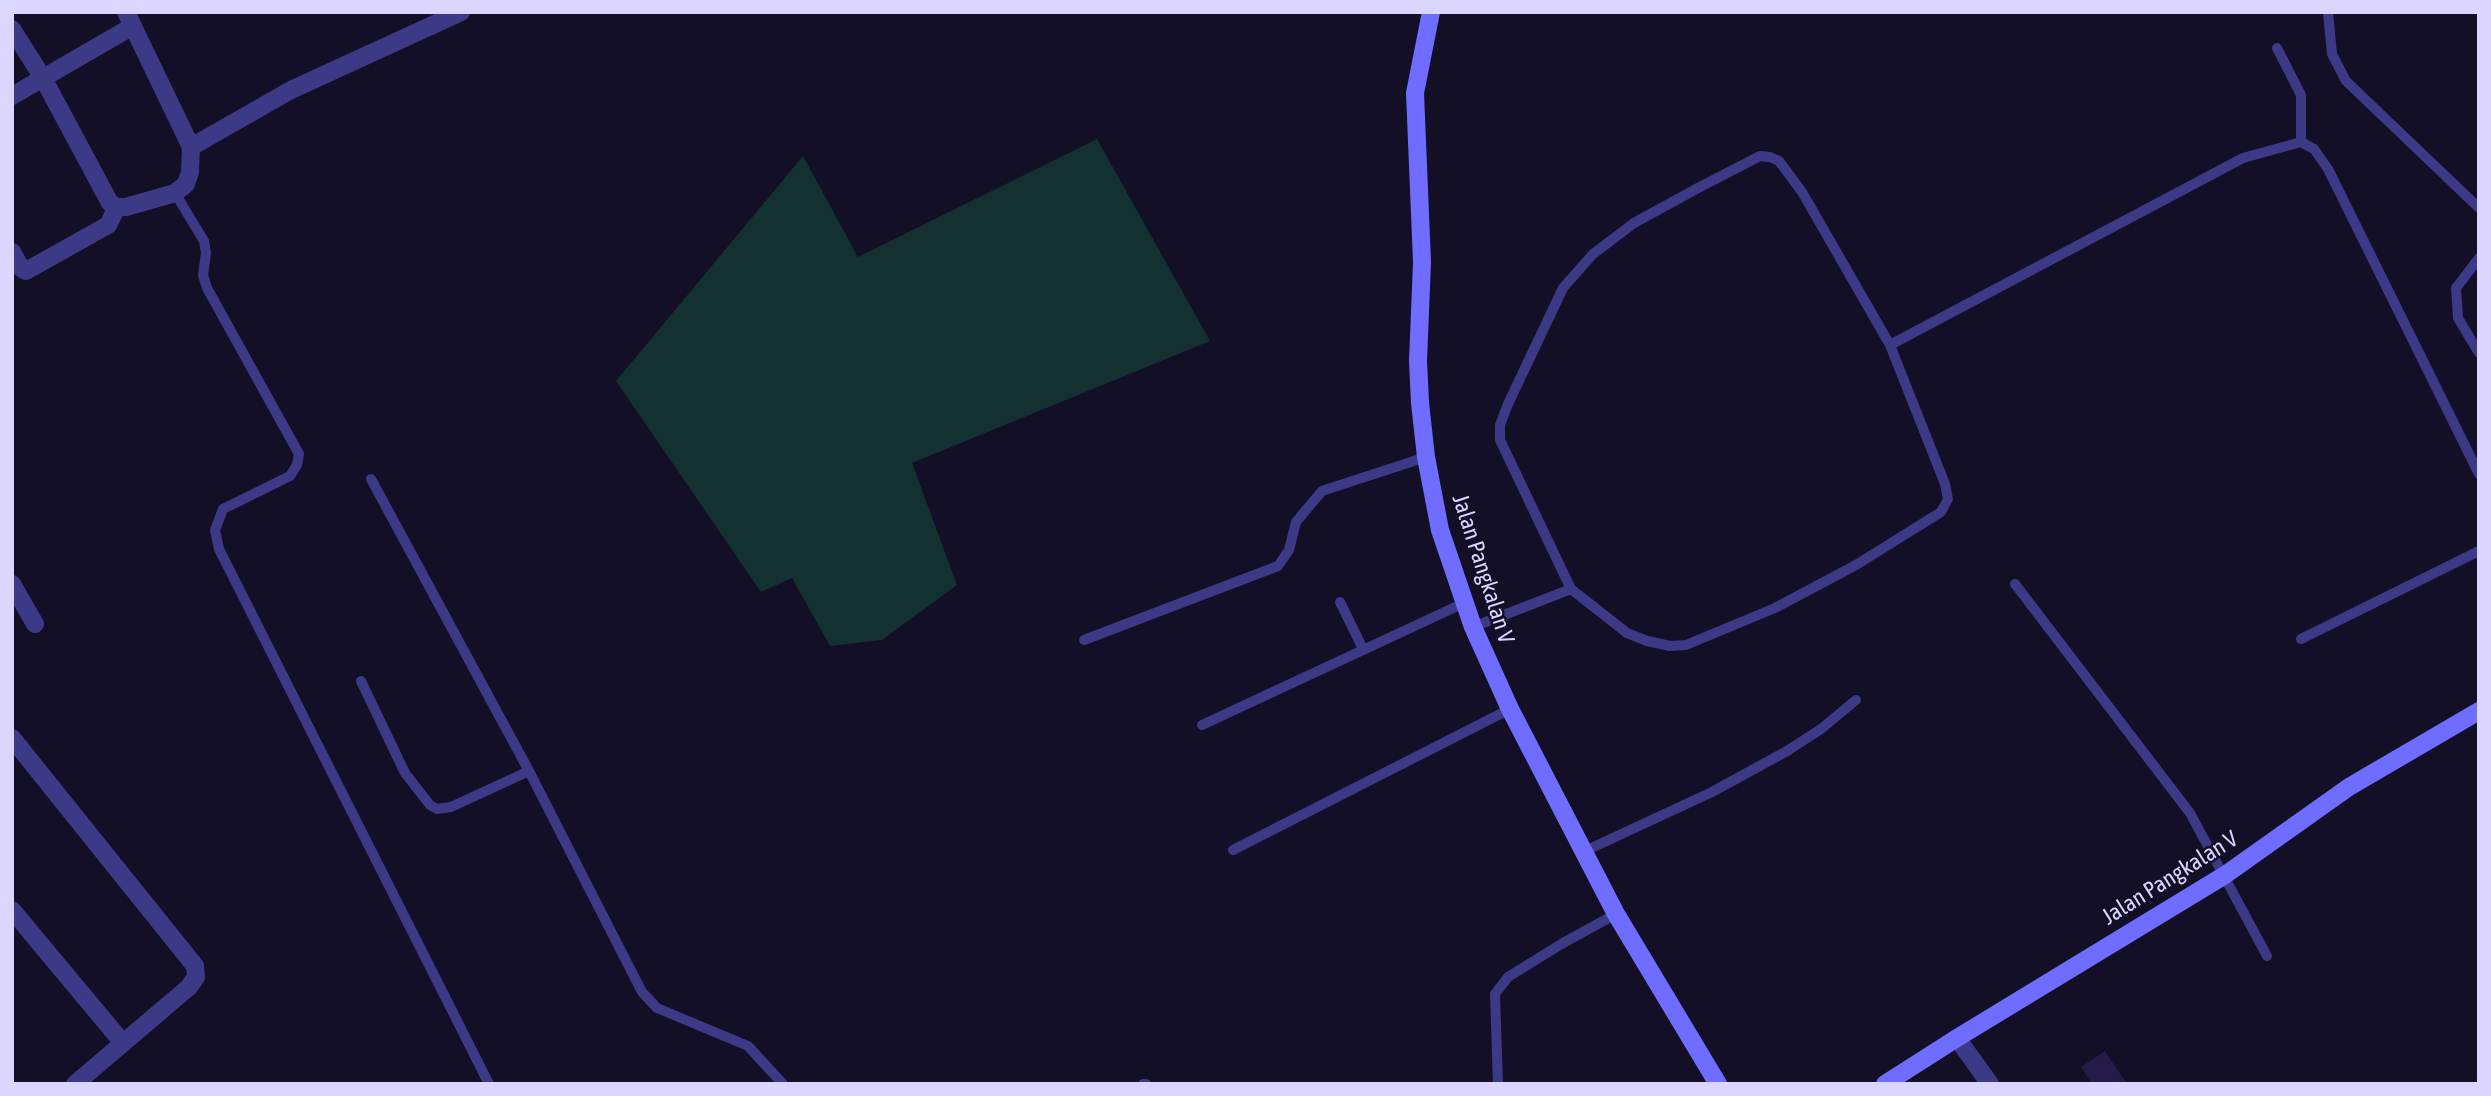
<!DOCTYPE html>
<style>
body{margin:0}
#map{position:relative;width:2491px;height:1096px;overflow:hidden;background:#130f27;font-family:"Asap Condensed",sans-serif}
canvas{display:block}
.frame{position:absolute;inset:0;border:14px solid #dad6ff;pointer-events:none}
</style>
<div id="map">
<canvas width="2491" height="1096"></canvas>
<div class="frame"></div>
</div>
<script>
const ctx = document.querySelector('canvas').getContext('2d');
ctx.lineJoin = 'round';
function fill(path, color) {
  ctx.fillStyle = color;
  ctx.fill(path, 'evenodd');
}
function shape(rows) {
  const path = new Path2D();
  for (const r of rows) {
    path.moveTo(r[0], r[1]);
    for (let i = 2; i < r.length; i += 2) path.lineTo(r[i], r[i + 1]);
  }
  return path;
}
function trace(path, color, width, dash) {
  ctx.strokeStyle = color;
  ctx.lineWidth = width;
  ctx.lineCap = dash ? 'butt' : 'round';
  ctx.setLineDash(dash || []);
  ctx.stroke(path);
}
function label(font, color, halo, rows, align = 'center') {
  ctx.font = font + ' "Asap Condensed",sans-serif';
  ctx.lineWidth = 5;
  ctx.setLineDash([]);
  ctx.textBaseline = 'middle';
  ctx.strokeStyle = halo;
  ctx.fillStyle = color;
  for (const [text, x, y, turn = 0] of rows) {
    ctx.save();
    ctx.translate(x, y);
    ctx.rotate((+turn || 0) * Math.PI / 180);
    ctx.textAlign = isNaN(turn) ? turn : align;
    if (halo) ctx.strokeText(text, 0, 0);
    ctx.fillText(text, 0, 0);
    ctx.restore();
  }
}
const green = shape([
 [1097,139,1210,341,912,463,957,585,882,640,830,646,792,578,761,592,616,381,803,156,858,257]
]);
const building = shape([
 [2105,1051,2127,1084,2092,1084,2081,1067]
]);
const lane = shape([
 [2328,12,2332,54,2346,81,2479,208],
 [2277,48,2301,95,2301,142],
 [175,193,204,241,206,253,203,275,207,288,299,454,297,465,290,476,223,509,215,530,219,549,489,1084],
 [2479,258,2456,288,2458,318,2479,353],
 [1890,345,2243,158,2301,142,2314,149,2328,169,2479,474],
 [371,479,529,771,642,992,657,1008,748,1046,783,1084],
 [2015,584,2190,813,2267,956],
 [1340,602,1363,649],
 [1473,627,1571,589,1627,633,1647,641,1670,646,1686,645,1775,608,1856,565,1941,512,1948,499,1945,484,1890,345,1802,192,1779,161,1770,157,1760,156,1698,188,1634,223,1593,254,1563,288,1508,404,1500,425,1500,440,1571,589],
 [2301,639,2479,551],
 [1084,640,1278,566,1289,550,1296,522,1322,491,1426,457],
 [361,681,405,773,430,805,437,809,451,807,529,771],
 [1202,725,1464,603],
 [1233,850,1510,709],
 [1585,851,1712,792,1787,751,1821,729,1856,700],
 [1143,1084,1146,1084],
 [1498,1084,1495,994,1508,977,1563,943,1616,914]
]);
const street = shape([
 [12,29,43,78,110,203,117,207,126,207,175,193,186,184,190,172,191,147,126,12],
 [12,96,133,26],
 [191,147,291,90,461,12],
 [12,252,21,268,26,271,108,225,117,207],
 [12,584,35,624],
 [12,738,195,966,196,977,189,987,75,1084],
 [12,910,123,1043],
 [1957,1038,1990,1084]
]);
const secondary = shape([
 [1431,12,1415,93,1422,262,1418,361,1420,403,1426,457,1440,530,1473,627,1510,709,1616,914,1718,1084],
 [1885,1084,1957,1038,2225,875,2349,787,2479,711]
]);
const streetNames = [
 ["Jalan Pangkalan V",1483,569,72],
 ["Jalan Pangkalan V",2170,878,-32]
];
fill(green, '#123130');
fill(building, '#241b49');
trace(lane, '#3c3a87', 10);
trace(street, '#3c3a87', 18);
trace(secondary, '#6e6dff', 18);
label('23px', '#dad6ff', '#130f27', streetNames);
</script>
